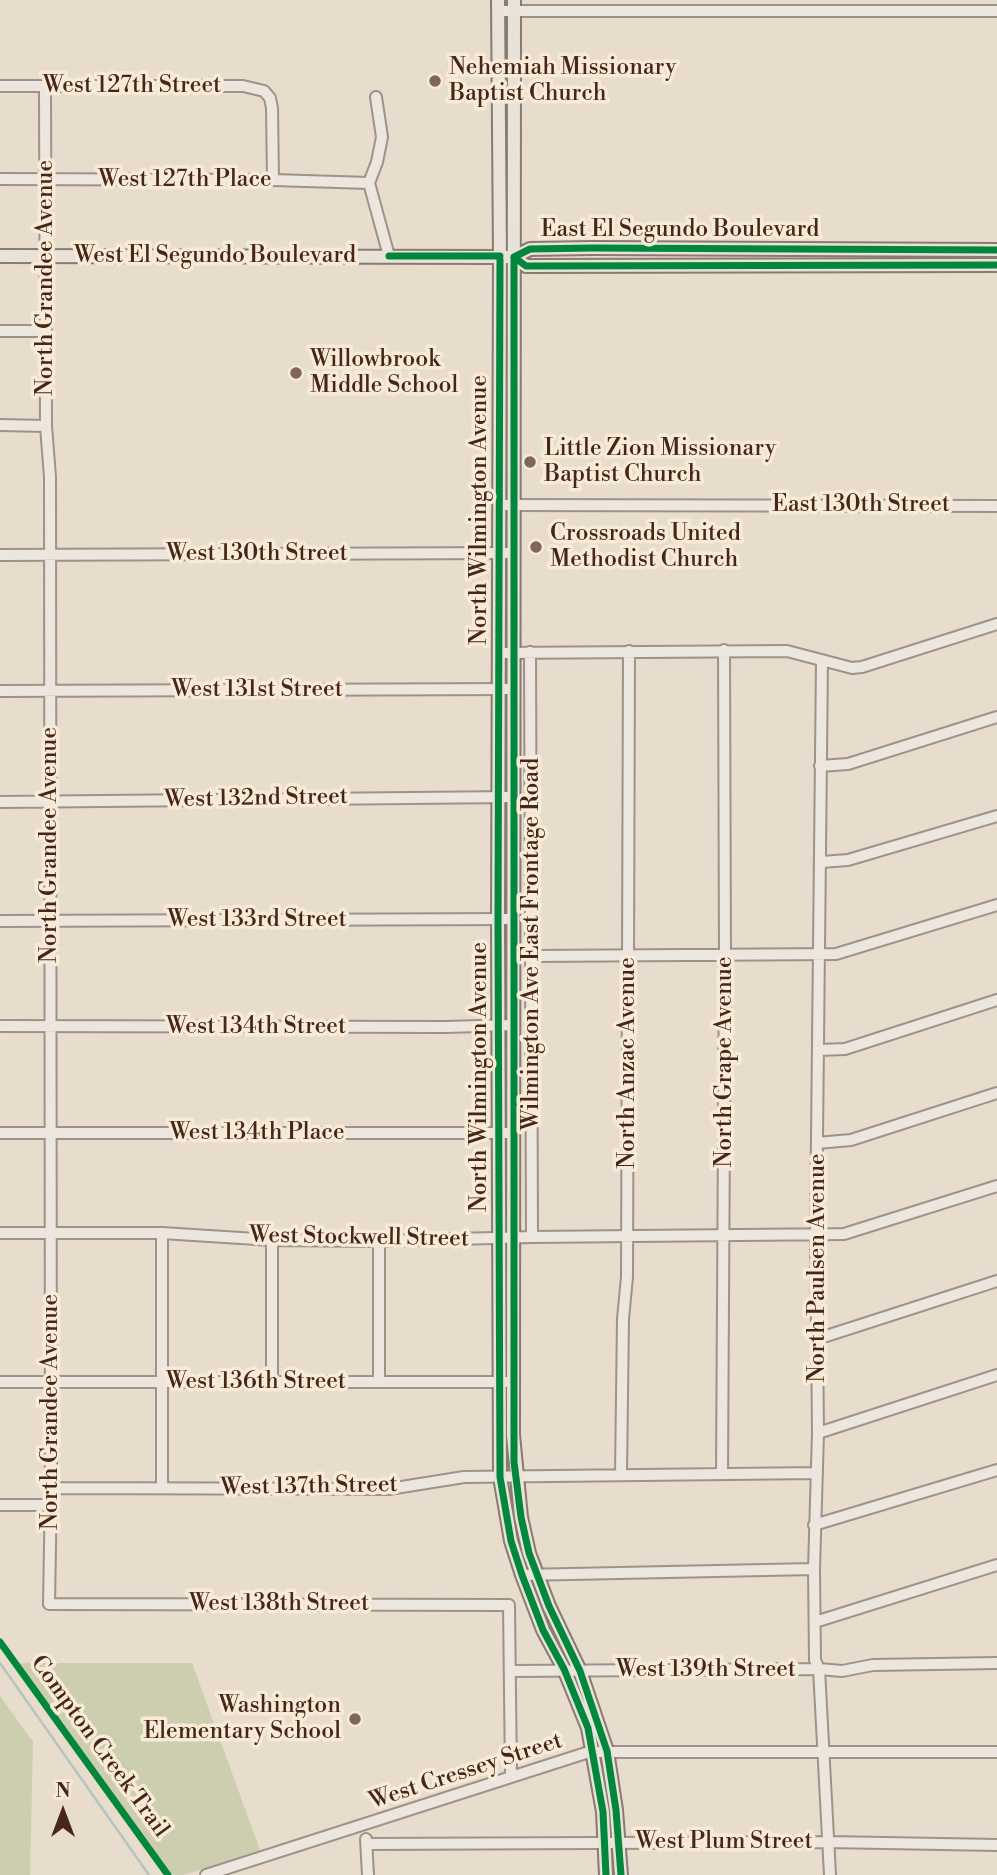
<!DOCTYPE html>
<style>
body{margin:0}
#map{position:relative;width:997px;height:1875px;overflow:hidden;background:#e8dccc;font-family:"Libre Bodoni",serif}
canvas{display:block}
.north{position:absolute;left:28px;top:1777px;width:70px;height:70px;-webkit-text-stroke:5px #f7ead7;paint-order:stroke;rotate:0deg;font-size:19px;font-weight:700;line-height:28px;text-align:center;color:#46261a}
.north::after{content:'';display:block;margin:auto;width:24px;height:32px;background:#46261a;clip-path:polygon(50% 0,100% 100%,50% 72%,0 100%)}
</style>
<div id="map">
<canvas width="997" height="1875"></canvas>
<div class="north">N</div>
</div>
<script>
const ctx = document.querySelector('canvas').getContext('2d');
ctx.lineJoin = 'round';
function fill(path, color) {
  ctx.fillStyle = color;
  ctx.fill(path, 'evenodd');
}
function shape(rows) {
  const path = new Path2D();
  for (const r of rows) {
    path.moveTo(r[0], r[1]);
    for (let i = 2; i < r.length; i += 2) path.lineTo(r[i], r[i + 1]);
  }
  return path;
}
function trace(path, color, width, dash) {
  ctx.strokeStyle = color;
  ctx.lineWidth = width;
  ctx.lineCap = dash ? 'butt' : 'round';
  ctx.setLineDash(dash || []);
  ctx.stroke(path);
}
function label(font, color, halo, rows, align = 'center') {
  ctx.font = font + ' "Libre Bodoni",serif';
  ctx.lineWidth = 7;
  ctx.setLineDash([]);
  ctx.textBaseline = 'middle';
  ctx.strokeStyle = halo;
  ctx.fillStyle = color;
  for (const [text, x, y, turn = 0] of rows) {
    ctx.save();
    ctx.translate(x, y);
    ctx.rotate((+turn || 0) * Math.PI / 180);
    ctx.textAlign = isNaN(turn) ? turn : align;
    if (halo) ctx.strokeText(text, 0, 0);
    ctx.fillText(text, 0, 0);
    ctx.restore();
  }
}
const green = shape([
 [18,1663,192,1663,260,1850,184,1875,174,1875,167,1871],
 [0,1696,33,1742,30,1875,0,1875]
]);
const stream = shape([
 [0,1663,149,1875]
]);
const minor = shape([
 [498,11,997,11],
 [0,86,243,86,264,91,270,98,272,108,273,180],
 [45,87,46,426,50,477,51,1488,49,1604,509,1605,511,1777],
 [376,97,382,137,377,162,369,183,389,256],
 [0,179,273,180,369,183],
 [0,331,46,331],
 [0,425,46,426],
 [500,505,997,506],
 [0,555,513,553],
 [530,652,532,1237],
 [499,653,787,651,852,668,862,667,997,624],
 [822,660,816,1234,818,1433,814,1569,815,1660,819,1669,830,1875],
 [0,691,513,689],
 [820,766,848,764,997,717],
 [0,802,513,797],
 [821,862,848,860,997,816],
 [0,921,513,919],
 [533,956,836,954,997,905],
 [0,1026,446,1027,513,1025],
 [819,1050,845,1049,997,1000],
 [0,1133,513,1133],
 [817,1143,851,1140,997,1093],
 [0,1233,162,1233,272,1240,379,1241,532,1237,844,1234,997,1186],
 [162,1233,162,1488],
 [272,1240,272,1383],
 [817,1339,997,1281],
 [0,1382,506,1382],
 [379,1382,379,1241],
 [818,1433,997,1375],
 [722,1473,725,955,724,650],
 [621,1474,623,1319,627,1277,629,651],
 [51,1488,389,1489,464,1477,817,1473],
 [0,1505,51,1505],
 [814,1525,997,1470],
 [522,1575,814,1569],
 [815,1622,997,1565],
 [510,1671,819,1669,842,1671,873,1665,997,1663],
 [366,1839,368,1875],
 [367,1844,828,1842,997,1845],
 [206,1875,589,1752,997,1752]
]);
const major = shape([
 [498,0,500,256,498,919,500,1477,511,1541,522,1575,543,1630,564,1669,588,1728,603,1812,606,1875],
 [514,0,513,1435,521,1517,529,1553,549,1606,580,1671,607,1751,616,1810,621,1875],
 [0,256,507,257],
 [514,257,526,266,997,265],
 [514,257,530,249,592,248,997,250]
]);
const cycleway = shape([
 [389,256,500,256],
 [514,257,514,1462,521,1517,529,1553,549,1606,580,1671,607,1751,616,1810,621,1875],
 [514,257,526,266,997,265],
 [514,257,530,249,592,248,997,250],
 [500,260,498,919,500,1477,511,1541,522,1575,543,1630,564,1669,588,1728,603,1812,606,1875],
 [0,1642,168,1875]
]);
const markers = [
 [435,81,7,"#7f6658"],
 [296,373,7,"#7f6658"],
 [530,462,7,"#7f6658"],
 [536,547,7,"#7f6658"],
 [355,1719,7,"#7f6658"]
];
const poiNames = [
 ["Nehemiah Missionary",449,68],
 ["Baptist Church",449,94],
 ["Willowbrook",310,360],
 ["Middle School",310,386],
 ["Little Zion Missionary",544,449],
 ["Baptist Church",544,475],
 ["Crossroads United",550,534],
 ["Methodist Church",550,560],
 ["Washington",341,1706,"right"],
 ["Elementary School",341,1732,"right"]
];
const streetNames = [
 ["West 127th Street",132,86],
 ["West 127th Place",185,180],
 ["East El Segundo Boulevard",680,230],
 ["West El Segundo Boulevard",215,256],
 ["North Grandee Avenue",46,278,-90],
 ["East 130th Street",861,505],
 ["North Wilmington Avenue",480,510,-90],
 ["West 130th Street",257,554],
 ["West 131st Street",257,690],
 ["West 132nd Street",256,799,-1],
 ["North Grandee Avenue",50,845,-90],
 ["West 133rd Street",257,920],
 ["Wilmington Ave East Frontage Road",532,944,-90],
 ["West 134th Street",256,1027],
 ["North Grape Avenue",725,1062,-90],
 ["North Anzac Avenue",628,1063,-90],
 ["North Wilmington Avenue",480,1077,-90],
 ["West 134th Place",257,1133],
 ["West Stockwell Street",359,1238,1],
 ["North Paulsen Avenue",818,1268,-90],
 ["West 136th Street",256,1382],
 ["North Grandee Avenue",51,1412,-90],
 ["West 137th Street",309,1487,-1],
 ["West 138th Street",279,1604],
 ["West 139th Street",706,1670],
 ["Compton Creek Trail",99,1747,54],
 ["West Cressey Street",466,1772,-18],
 ["West Plum Street",724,1842]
];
fill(green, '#ccceaf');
trace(stream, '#b6c4c2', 2.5);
trace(minor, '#9e9389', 14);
trace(major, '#877b72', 16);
trace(minor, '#ece6de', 10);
trace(major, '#e8e2d9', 12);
trace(cycleway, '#00873e', 7);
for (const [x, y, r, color] of markers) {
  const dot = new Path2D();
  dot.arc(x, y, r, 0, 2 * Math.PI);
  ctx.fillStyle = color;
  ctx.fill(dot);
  trace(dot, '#f7ead7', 2.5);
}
label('23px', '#46261a', '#f7ead7', poiNames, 'left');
label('23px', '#46261a', '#f7ead7', streetNames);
</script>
